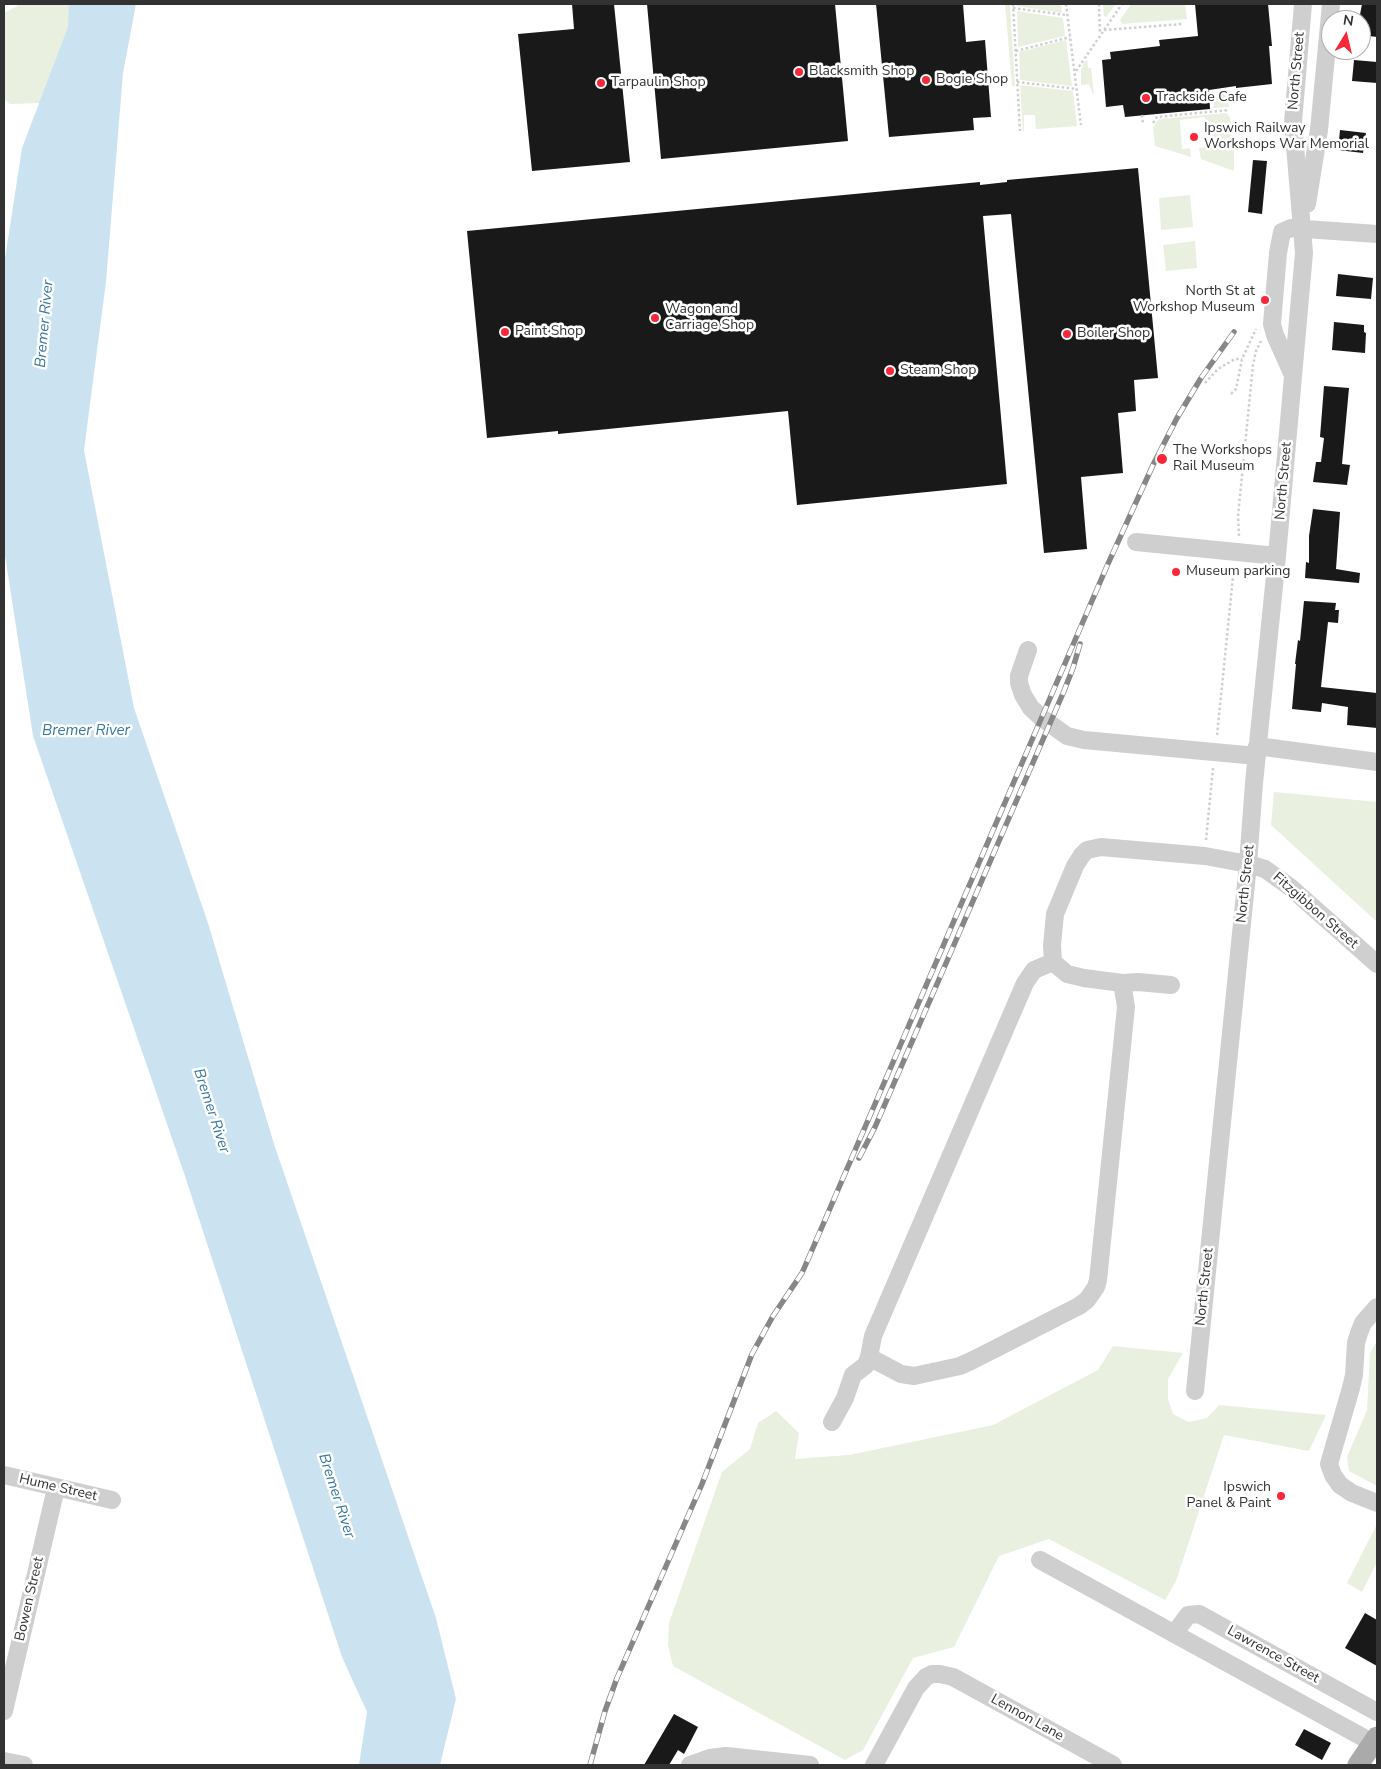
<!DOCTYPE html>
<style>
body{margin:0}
#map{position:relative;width:1381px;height:1769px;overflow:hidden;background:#fff;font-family:"Nunito Sans",sans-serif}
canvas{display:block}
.frame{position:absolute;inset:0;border:5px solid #323232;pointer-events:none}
.north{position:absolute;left:1321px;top:10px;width:50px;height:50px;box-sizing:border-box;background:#fff;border:1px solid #adadad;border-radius:50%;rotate:9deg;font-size:14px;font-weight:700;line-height:20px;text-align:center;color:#323232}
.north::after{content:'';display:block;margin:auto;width:18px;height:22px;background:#f6283a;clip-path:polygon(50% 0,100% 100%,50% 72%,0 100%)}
</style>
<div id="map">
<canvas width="1381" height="1769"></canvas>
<div class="frame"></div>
<div class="north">N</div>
</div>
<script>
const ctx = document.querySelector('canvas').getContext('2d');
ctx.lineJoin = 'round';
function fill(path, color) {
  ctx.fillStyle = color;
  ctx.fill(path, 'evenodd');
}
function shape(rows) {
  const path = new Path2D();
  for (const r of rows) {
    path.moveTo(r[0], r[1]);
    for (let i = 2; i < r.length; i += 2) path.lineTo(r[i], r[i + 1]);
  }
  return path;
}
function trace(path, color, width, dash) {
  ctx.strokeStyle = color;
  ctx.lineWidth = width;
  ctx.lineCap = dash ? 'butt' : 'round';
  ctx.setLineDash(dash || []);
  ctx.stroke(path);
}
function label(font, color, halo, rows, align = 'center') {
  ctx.font = font + ' "Nunito Sans",sans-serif';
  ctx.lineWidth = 5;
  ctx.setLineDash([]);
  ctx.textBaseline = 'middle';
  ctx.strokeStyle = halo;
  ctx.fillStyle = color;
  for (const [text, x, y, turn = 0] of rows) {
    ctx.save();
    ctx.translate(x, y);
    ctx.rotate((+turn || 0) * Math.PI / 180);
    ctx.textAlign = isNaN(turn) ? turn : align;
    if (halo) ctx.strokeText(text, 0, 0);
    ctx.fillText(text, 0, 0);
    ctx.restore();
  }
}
const green = shape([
 [17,4,69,4,69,27,40,103,10,104,4,99,4,13,17,6],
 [1005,4,1010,4,1015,86,1012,86],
 [1016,4,1061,4,1062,13,1017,6],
 [1103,4,1116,4,1106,17,1104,16],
 [1131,4,1185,4,1187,19,1122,24,1120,20],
 [1017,11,1063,18,1065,36,1018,47],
 [1066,40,1072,86,1020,80,1019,52],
 [1087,60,1088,68,1091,68,1094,94,1093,94,1089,84,1081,85,1081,70,1085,61],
 [1020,85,1073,91,1077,126,1036,129,1035,115,1024,115,1024,131,1023,131],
 [1227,93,1229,107,1213,108,1216,95],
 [1226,113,1230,117,1234,146,1234,171,1201,159,1199,148,1207,147,1205,117,1180,120,1182,149,1190,148,1191,157,1155,146,1153,127,1159,119],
 [1190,195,1193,227,1161,230,1159,198],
 [1195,241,1197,268,1166,271,1163,245],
 [1274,792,1377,802,1377,922,1271,825],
 [1377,1341,1377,1486,1349,1471,1347,1457,1367,1410,1370,1353],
 [1113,1346,1183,1353,1168,1379,1168,1399,1173,1414,1189,1422,1207,1418,1219,1405,1326,1415,1309,1451,1224,1435,1176,1581,1165,1600,1049,1539,999,1556,954,1647,913,1658,863,1750,845,1760,673,1666,668,1645,669,1623,722,1472,750,1449,758,1423,776,1411,799,1433,795,1459,849,1455,993,1425,1098,1370],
 [1377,1524,1377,1562,1362,1592,1347,1583]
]);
const water = shape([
 [69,4,136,4,123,73,106,282,84,450,134,708,208,923,274,1144,436,1618,456,1699,440,1765,359,1765,367,1712,342,1657,185,1176,33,736,4,549,4,265,22,148,68,27]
]);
const building = shape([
 [572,4,614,4,630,162,532,171,518,34,574,29],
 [647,4,835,4,848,141,661,159],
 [876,4,963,4,966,42,985,40,991,117,973,118,974,130,889,137],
 [1195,4,1268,4,1272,46,1269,46,1272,84,1236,88,1236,86,1209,90,1210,109,1125,117,1123,105,1106,107,1102,60,1111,59,1110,52,1160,46,1159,40,1198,36],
 [1362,4,1377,4,1377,37,1361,35,1361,20,1359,20],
 [1354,60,1377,62,1377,83,1352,81],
 [1340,130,1366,133,1363,153,1338,150],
 [1253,160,1267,161,1262,214,1248,212],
 [1138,168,1158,378,1134,380,1136,411,1118,413,1123,473,1081,477,1087,549,1044,553,1011,214,983,216,1007,484,797,505,788,411,558,434,558,431,487,438,467,231,980,182,980,185,1007,182,1007,180],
 [1338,274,1373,278,1371,299,1336,296],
 [1334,322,1364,325,1364,332,1366,333,1365,353,1332,350],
 [1324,386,1349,388,1342,464,1350,465,1347,485,1313,482,1316,462,1321,462,1324,438,1320,437],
 [1313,509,1340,512,1336,569,1360,573,1359,583,1305,578,1306,562,1309,563,1309,536],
 [1304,601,1336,603,1335,610,1339,610,1338,623,1328,622,1321,687,1377,693,1377,728,1347,725,1348,707,1322,703,1321,712,1292,709,1296,664,1295,664,1298,640,1300,641],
 [1365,1613,1377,1620,1377,1666,1345,1648],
 [674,1714,698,1727,684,1754,678,1750,669,1765,644,1765],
 [1304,1729,1331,1743,1322,1760,1295,1745]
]);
const path = shape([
 [1013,4,1020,131],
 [1066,4,1081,125],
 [1099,4,1100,34],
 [1013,8,1066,15],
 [1104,30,1182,24],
 [1016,51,1070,37],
 [1076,71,1122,4],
 [1017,82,1077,89],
 [1142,115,1143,123],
 [1153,123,1157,117,1229,110],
 [1205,383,1218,369,1235,359,1242,359],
 [1231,394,1236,389,1242,359,1256,329],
 [1239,536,1238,516,1253,365,1256,351,1261,341],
 [1217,735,1234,567],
 [1206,840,1213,768]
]);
const minor = shape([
 [1307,204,1319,130,1331,4],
 [1292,373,1275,335,1272,324,1278,253,1282,232,1291,228,1377,234],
 [1136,542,1277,556],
 [1028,650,1019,676,1019,683,1023,695,1031,708,1042,718,1067,736,1084,740,1257,756],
 [1257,746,1377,762],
 [1053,962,1034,970,1025,983,873,1336,869,1357,901,1374,914,1376,960,1366,973,1360,1079,1306,1087,1300,1096,1287,1098,1280,1126,1007,1122,983,1084,978,1067,974,1053,962,1052,945,1055,914,1075,866,1082,855,1087,850,1101,847,1205,856,1248,864,1265,869,1290,887,1377,964],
 [1122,983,1138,982,1171,985],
 [1377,1307,1363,1323,1359,1333,1356,1343,1354,1375,1351,1388,1329,1464,1333,1475,1340,1485,1352,1493,1377,1503],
 [1195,1391,1248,864,1254,783,1277,556,1304,253,1293,122,1303,4],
 [832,1422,845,1398,853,1375,866,1365,869,1357],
 [4,1475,112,1500],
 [1040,1560,1377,1745],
 [1174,1634,1188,1615,1199,1614,1377,1712],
 [4,1711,56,1488],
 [4,1761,24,1765],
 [690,1765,710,1758,726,1756,810,1765],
 [874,1765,916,1688,926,1677,932,1674,940,1674,953,1677,1113,1765]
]);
const major = shape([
 [1358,1765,1377,1737]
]);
const rail = shape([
 [859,1158,875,1127,1064,691,1073,668,1080,644],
 [590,1765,605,1711,617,1678,702,1484,752,1354,773,1316,802,1273,809,1257,1107,566,1153,465,1177,418,1201,378,1234,332]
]);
const markers = [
 [799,72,5,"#f6283a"],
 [926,80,5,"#f6283a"],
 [601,83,5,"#f6283a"],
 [1146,98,5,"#f6283a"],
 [1194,137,5,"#f6283a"],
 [1265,300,5,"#f6283a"],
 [655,318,5,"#f6283a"],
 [505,332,5,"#f6283a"],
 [1067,334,5,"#f6283a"],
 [890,371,5,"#f6283a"],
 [1162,459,6,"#f6283a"],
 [1176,572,5,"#f6283a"],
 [1281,1496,5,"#f6283a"]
];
const streetNames = [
 ["North Street",1297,71,-85],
 ["North Street",1284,481,-85],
 ["North Street",1246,884,-84],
 ["Fitzgibbon Street",1315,911,41],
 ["North Street",1205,1287,-84],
 ["Hume Street",58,1488,13],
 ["Bowen Street",30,1599,-77],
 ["Lawrence Street",1273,1655,29],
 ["Lennon Lane",1027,1718,29]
];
const poiNames = [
 ["Blacksmith Shop",809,72],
 ["Bogie Shop",936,80],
 ["Tarpaulin Shop",611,83],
 ["Trackside Cafe",1156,98],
 ["Ipswich Railway",1204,129],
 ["Workshops War Memorial",1204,145],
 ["North St at",1255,292,"right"],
 ["Workshop Museum",1255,308,"right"],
 ["Wagon and",665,310],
 ["Carriage Shop",665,326],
 ["Paint Shop",515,332],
 ["Boiler Shop",1077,334],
 ["Steam Shop",900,371],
 ["The Workshops",1173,451],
 ["Rail Museum",1173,467],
 ["Museum parking",1186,572],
 ["Ipswich",1271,1488,"right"],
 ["Panel & Paint",1271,1504,"right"]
];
const waterNames = [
 ["Bremer River",45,324,-85],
 ["Bremer River",86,731],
 ["Bremer River",211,1111,72],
 ["Bremer River",336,1496,72]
];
fill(green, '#e9f0e0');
fill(water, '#cbe3f1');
fill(building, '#191919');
trace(path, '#cfcfcf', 2.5, [2.5, 2.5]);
trace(minor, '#cfcfcf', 18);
trace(major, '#aaa', 21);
trace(rail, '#878787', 5.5);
trace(rail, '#fff', 4, [11]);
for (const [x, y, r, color] of markers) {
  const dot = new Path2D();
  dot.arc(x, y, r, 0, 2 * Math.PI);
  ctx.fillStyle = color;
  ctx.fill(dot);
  trace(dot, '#fff', 2);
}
label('14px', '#323232', '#fff', streetNames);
label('14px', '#323232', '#fff', poiNames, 'left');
label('italic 15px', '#37779e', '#fff', waterNames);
</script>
